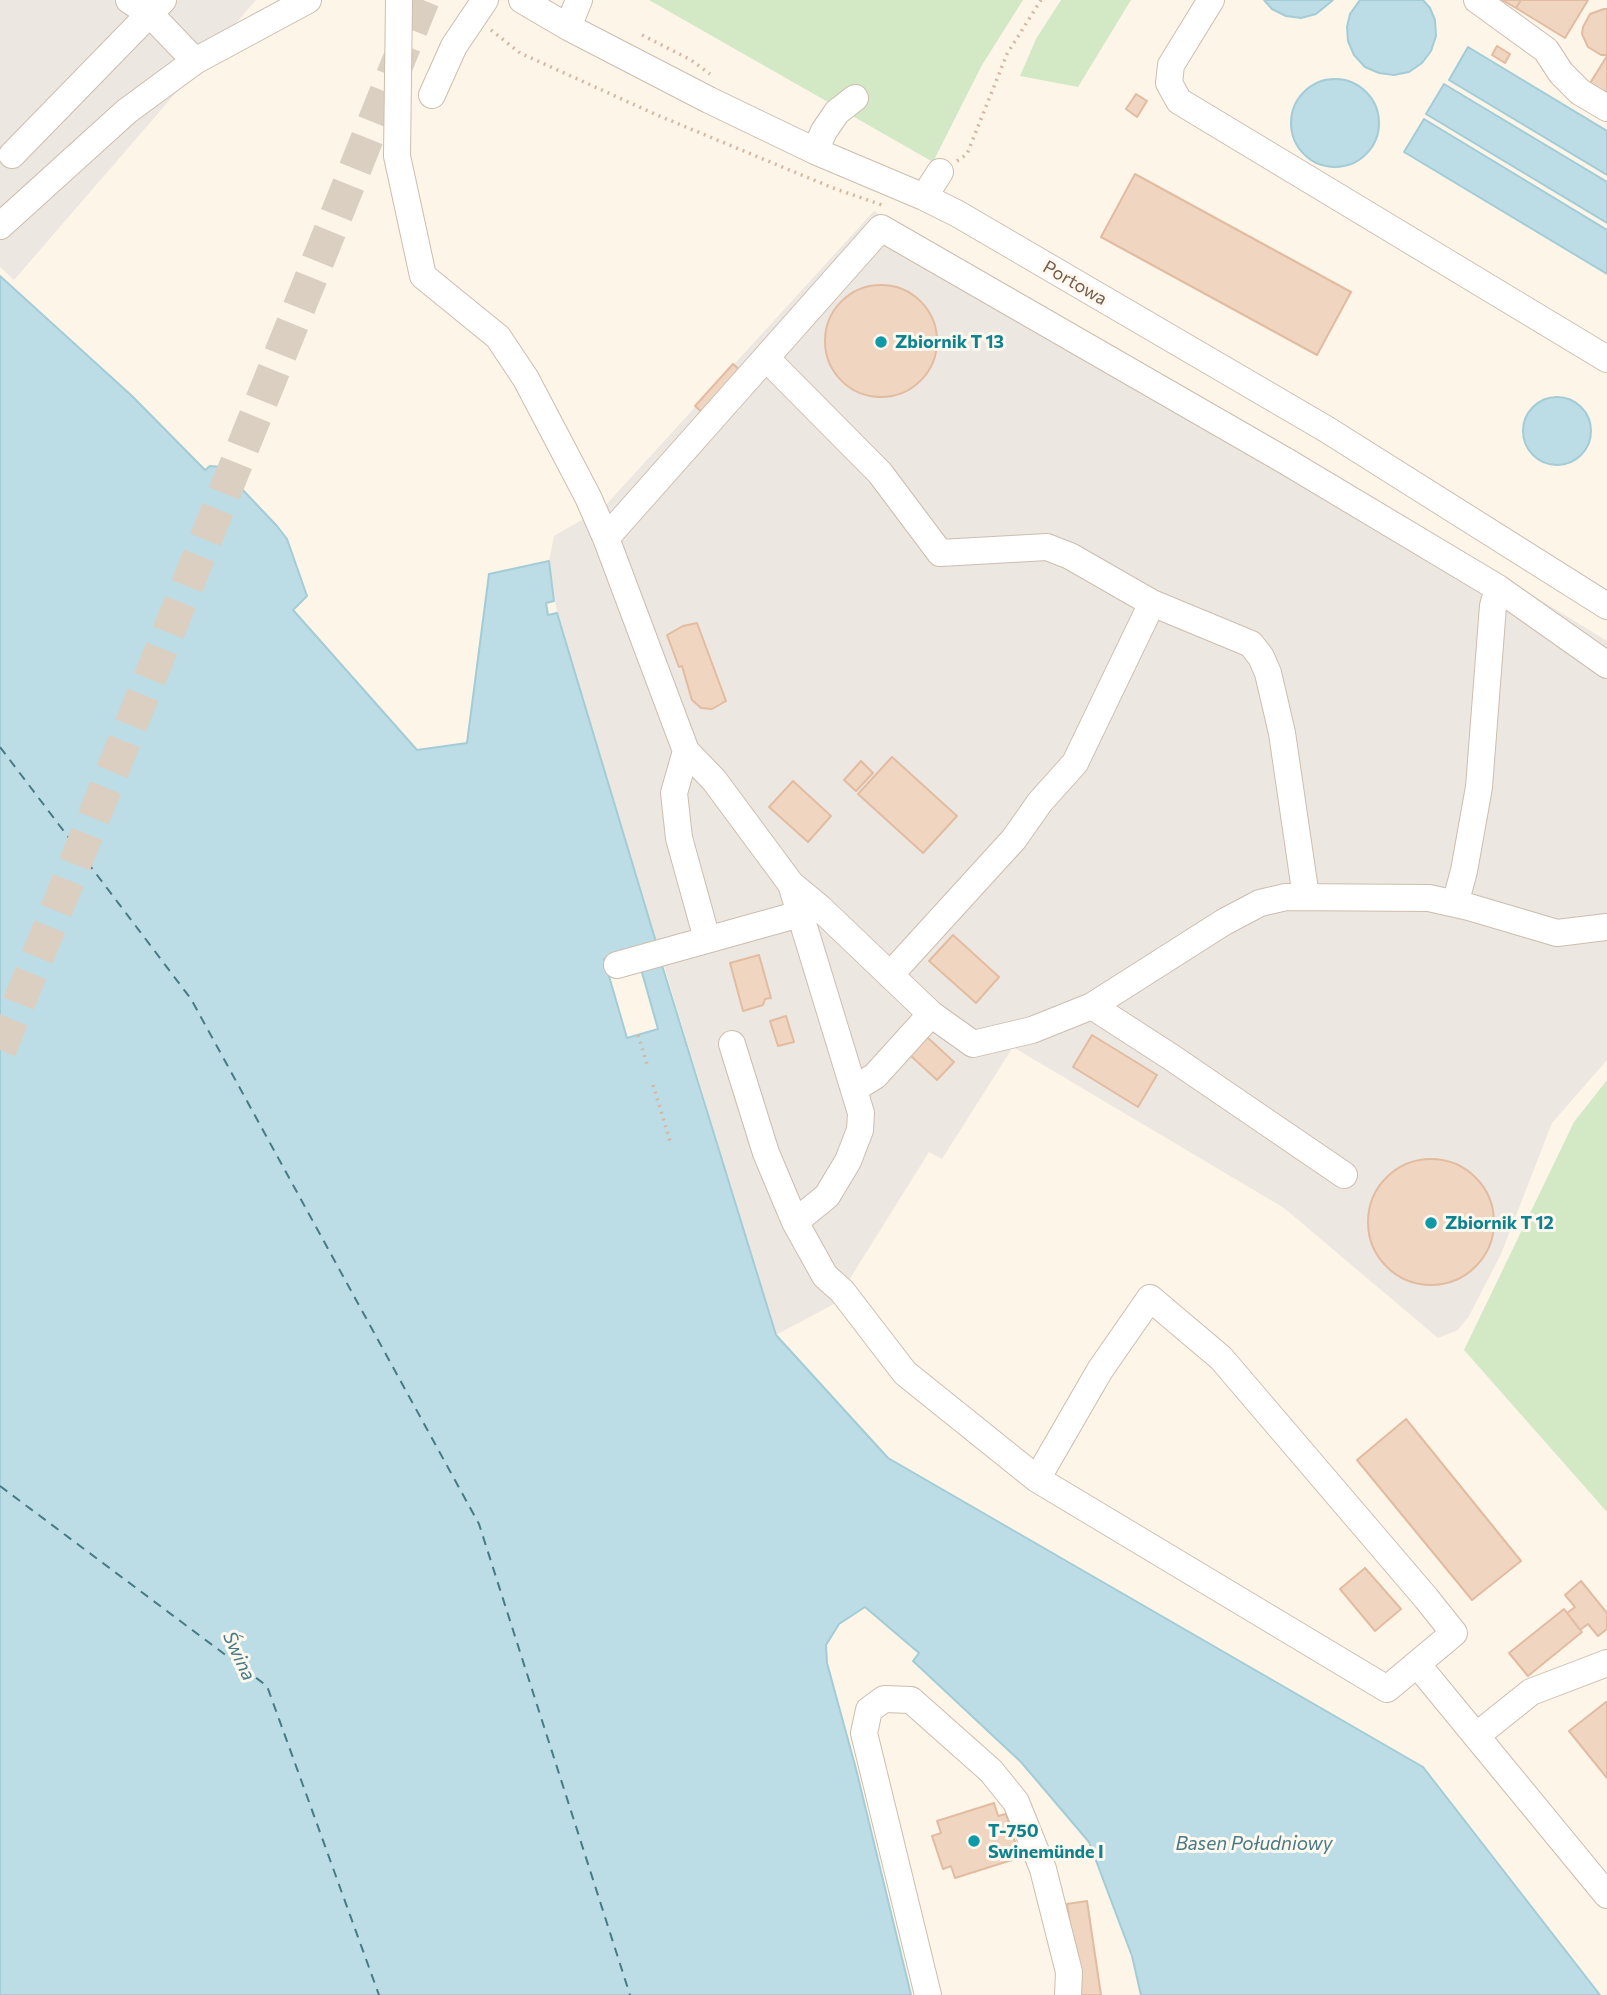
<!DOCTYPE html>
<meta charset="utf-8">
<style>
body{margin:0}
canvas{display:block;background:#fcf5e8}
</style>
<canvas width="1607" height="1995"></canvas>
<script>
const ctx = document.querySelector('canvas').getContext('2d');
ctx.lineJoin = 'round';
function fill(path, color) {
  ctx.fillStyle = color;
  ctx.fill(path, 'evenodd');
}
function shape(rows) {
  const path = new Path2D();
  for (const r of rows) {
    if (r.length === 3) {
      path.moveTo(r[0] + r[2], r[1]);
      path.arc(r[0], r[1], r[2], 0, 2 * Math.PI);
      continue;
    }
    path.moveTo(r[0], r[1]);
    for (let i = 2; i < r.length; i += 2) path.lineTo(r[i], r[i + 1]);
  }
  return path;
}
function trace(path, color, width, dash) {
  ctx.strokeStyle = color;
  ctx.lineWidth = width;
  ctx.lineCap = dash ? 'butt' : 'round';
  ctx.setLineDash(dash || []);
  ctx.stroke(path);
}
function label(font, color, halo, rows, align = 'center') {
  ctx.font = font + ' Commissioner,sans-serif';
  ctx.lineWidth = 6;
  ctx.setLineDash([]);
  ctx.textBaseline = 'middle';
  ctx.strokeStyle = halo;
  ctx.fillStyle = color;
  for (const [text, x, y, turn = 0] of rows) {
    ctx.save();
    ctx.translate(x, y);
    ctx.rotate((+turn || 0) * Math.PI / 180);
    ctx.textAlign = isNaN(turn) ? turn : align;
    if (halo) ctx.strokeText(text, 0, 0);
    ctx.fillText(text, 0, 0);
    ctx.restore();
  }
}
const industrial = shape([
 [0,0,256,0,14,280,0,267],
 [874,211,1498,574,1607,641,1607,1060,1552,1123,1501,1254,1469,1316,1458,1330,1438,1338,1284,1208,1013,1047,942,1159,929,1152,834,1304,776,1335,557,613,549,561,554,536,604,507]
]);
const green = shape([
 [649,0,1023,0,982,65,933,162],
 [1061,0,1131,0,1078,87,1020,76,1036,39],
 [1607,1080,1607,1512,1464,1350,1574,1122]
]);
const water = shape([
 [1264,0,1333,0,1316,14,1301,18,1286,16,1272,9,1264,0],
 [1360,0,1423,0,1430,8,1435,20,1436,36,1431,51,1422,63,1409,72,1394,75,1379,73,1365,67,1354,55,1348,41,1347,27,1350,14,1360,0],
 [1468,47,1607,131,1607,175,1449,80,1468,47],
 [1335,123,44],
 [1444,84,1607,182,1607,223,1426,114,1444,84],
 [1424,119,1607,230,1607,274,1404,152,1424,119],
 [0,276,132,396,205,470,210,466,221,467,277,526,287,539,307,596,293,610,417,750,467,743,489,574,549,561,554,601,546,603,548,615,557,613,656,942,604,959,627,1038,658,1029,641,969,661,962,776,1335,888,1458,1423,1767,1600,1995,1141,1995,1132,1956,1089,1842,1021,1762,913,1661,919,1653,865,1607,839,1624,826,1645,827,1663,856,1769,911,1995,0,1995,0,276],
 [1557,431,34]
]);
const ferry = shape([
 [0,747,191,999,479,1524,630,1995],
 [0,1486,267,1686,379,1995]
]);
const building = shape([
 [1502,0,1521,0,1516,8,1502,0],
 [1521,0,1588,0,1565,38,1516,8,1521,0],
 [1604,9,1607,9,1607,55,1601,55,1588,47,1582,34,1583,27,1590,14,1604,9],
 [1497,46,1510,54,1505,63,1492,55,1497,46],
 [1607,56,1607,100,1587,88,1607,56],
 [1136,94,1147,101,1137,117,1126,109,1136,94],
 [1135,174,1351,292,1317,355,1101,237,1135,174],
 [881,341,56],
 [733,364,741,371,703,413,695,406,733,364],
 [697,623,726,701,712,709,701,708,692,700,682,666,679,667,667,635,683,626,697,623],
 [892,757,957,816,923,853,858,794,892,757],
 [861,761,873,773,856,791,844,780,861,761],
 [793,781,831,816,808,842,769,807,793,781],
 [953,935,999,977,976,1003,929,961,953,935],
 [759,955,771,998,765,999,763,1005,743,1011,730,963,759,955],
 [786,1016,794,1042,778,1046,770,1021,786,1016],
 [1092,1035,1157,1075,1138,1107,1073,1067,1092,1035],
 [927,1037,954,1062,937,1080,910,1055,927,1037],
 [1431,1222,63],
 [1406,1419,1521,1561,1472,1600,1357,1460,1406,1419],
 [1365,1568,1401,1609,1375,1631,1340,1589,1365,1568],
 [1581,1581,1607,1613,1607,1629,1598,1636,1588,1624,1580,1630,1567,1613,1575,1607,1565,1595,1581,1581],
 [1564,1609,1582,1632,1528,1676,1509,1653,1564,1609],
 [1606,1702,1607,1704,1607,1778,1569,1731,1606,1702],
 [994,1803,998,1816,1006,1814,1016,1845,1009,1848,1012,1860,955,1878,951,1866,943,1869,932,1836,941,1833,937,1821,994,1803],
 [1087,1901,1101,1995,1081,1995,1067,1904,1087,1901]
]);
const majorTunnel = shape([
 [0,1050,423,0]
]);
const path = shape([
 [491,30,520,53,657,115,833,188,882,205],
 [642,35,691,60,710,74],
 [957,161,967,154,1007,54,1041,0],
 [638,1035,648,1067],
 [653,1085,671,1144]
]);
const minor = shape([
 [129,0,150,14,195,61],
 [399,0,397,156,423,276,498,337,526,379,588,497,606,538,686,751,674,793,679,838,707,939],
 [522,0,568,27,709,100,815,151,924,197,958,214,1326,429,1607,606],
 [1211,0,1171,65,1169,83,1179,101,1607,359],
 [1477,0,1546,50,1561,73,1580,92,1607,108],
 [568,27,579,0],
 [432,95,454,46,485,0],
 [815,151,824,131,837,112,855,98],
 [12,155,163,0],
 [924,197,940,172],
 [0,226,127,111,195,61,308,0],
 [766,358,880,473,940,553,1047,547,1070,556,1152,603,1251,644,1261,657,1268,673,1282,733,1306,897],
 [606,538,881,228,1284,460,1498,588,1607,665],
 [686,751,714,780,791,884,861,1113,860,1130,848,1161,827,1196,795,1222],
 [791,884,820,908,931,1014,973,1044,1032,1030,1092,1006,1171,1057,1344,1175],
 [1455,904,1464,871,1479,787,1493,606,1498,588],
 [617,965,814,910],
 [890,975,1014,839,1040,802,1075,763,1152,603],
 [1092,1006,1224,922,1260,903,1286,897,1429,898,1469,907,1557,933,1607,927],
 [732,1044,766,1153,795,1222,825,1276,842,1291,905,1373,1037,1479,1387,1689,1454,1633,1426,1598,1221,1358,1150,1298,1100,1370,1037,1479],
 [854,1089,875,1076,931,1014],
 [1417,1664,1607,1895],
 [1476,1736,1531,1692,1607,1663],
 [928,1995,864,1733,869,1710,884,1699,911,1700,991,1771,1016,1802,1043,1869,1069,1972,1068,1995]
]);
const markers = [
 [881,342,7,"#0f9aa8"],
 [1431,1223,7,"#0f9aa8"],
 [974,1841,7,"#0f9aa8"]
];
const streetNames = [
 ["Portowa",1075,283,30]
];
const cultureNames = [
 ["Zbiornik T 13",895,342],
 ["Zbiornik T 12",1445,1223],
 ["T-750",988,1831],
 ["Swinemünde I",988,1852]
];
const waterNames = [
 ["Świna",239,1656,65],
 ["Basen Południowy",1254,1844]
];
fill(industrial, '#ece7e1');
fill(green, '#d3e9c6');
fill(water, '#bcdde5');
trace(water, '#a3ccd6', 2);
trace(ferry, '#477a87', 2, [9, 7]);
fill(building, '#f0d5c0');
trace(building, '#e2bca1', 2);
trace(majorTunnel, '#dacfc1', 33, [33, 17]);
trace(minor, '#cdbdae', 28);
trace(path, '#d5b8a3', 3.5, [2, 5]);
trace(minor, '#fff', 26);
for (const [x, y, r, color] of markers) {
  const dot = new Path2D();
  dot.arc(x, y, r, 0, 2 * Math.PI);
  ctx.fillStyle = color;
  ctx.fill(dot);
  trace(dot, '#fef8ee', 2.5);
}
label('18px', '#755c4c', '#fef8ee', streetNames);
label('bold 18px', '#0d838f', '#fef8ee', cultureNames, 'left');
label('italic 19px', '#477a87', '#fef8ee', waterNames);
</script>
